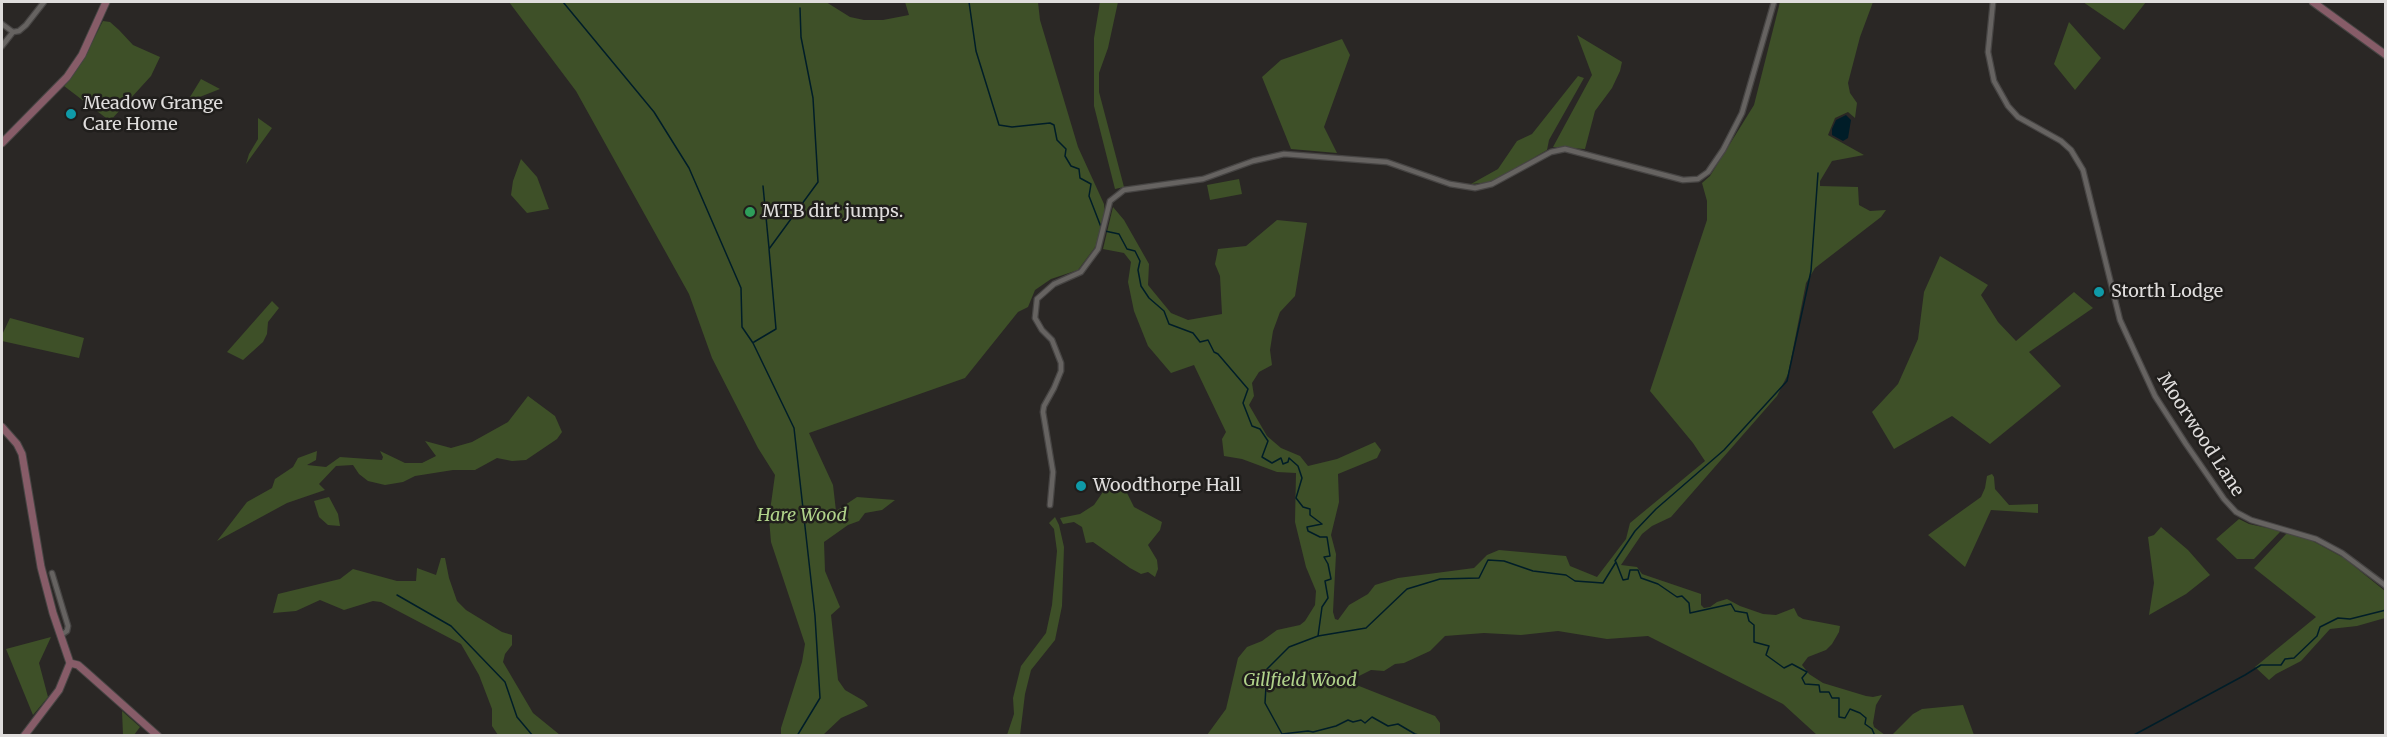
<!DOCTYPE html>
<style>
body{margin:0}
#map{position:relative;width:2387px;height:737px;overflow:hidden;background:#2a2725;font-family:Merriweather,serif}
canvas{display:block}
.frame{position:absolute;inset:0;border:3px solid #dfdddc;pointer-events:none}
</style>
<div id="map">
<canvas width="2387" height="737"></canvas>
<div class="frame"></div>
</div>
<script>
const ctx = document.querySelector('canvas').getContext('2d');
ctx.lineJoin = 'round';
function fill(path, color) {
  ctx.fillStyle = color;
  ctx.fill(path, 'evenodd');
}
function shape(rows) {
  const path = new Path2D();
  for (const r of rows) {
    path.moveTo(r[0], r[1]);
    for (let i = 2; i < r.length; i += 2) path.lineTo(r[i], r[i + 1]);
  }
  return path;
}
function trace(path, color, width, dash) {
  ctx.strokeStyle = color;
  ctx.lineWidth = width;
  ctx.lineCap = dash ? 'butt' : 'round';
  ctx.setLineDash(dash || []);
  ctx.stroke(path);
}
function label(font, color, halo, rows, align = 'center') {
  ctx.font = font + ' Merriweather,serif';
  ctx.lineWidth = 5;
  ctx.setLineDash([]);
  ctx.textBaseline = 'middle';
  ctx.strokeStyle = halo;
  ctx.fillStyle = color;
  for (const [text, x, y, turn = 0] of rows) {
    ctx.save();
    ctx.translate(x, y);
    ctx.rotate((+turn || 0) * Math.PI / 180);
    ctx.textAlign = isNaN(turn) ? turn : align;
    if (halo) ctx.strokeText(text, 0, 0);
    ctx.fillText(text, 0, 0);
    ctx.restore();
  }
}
const green = shape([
 [509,2,826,2,850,17,864,20,883,20,909,15,905,2,1038,2,1040,20,1078,147,1104,204,1105,213,1096,246,1078,270,1051,279,1035,290,1028,307,1018,312,965,378,809,433,833,485,836,511,857,497,895,500,882,510,865,513,859,521,848,525,824,542,825,571,840,607,831,615,838,680,845,690,864,701,868,706,841,718,823,735,781,735,781,728,802,662,805,644,771,542,769,518,775,475,758,448,712,358,689,294,576,91],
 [1100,2,1118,2,1108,48,1099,73,1099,92,1124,187,1115,189,1094,106,1094,38],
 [1780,2,1873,2,1860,37,1848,83,1850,93,1857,103,1855,118,1848,112,1835,118,1828,135,1864,155,1832,161,1820,181,1820,186,1858,187,1859,205,1870,211,1886,210,1881,217,1815,268,1806,283,1788,374,1777,396,1671,517,1652,526,1642,534,1621,565,1637,567,1642,574,1701,594,1701,605,1704,608,1710,607,1717,602,1727,599,1740,606,1763,614,1776,615,1794,608,1798,616,1803,619,1840,626,1839,632,1832,644,1826,650,1808,657,1802,665,1809,674,1823,683,1866,696,1873,697,1882,695,1876,705,1873,723,1874,727,1885,735,1817,735,1783,704,1648,636,1607,639,1558,631,1521,635,1484,633,1445,636,1430,651,1404,663,1395,664,1384,671,1371,670,1355,678,1354,684,1435,716,1440,723,1440,735,1207,735,1226,709,1238,658,1247,647,1262,641,1277,630,1300,625,1305,621,1315,605,1316,591,1306,567,1295,522,1296,473,1277,472,1242,459,1224,456,1222,439,1226,432,1194,365,1171,373,1148,346,1134,311,1128,282,1131,262,1124,253,1103,249,1113,207,1124,220,1149,264,1148,285,1171,313,1188,320,1222,314,1220,276,1215,264,1218,249,1246,246,1277,220,1307,223,1295,296,1280,312,1273,331,1270,350,1272,365,1259,372,1252,383,1254,396,1249,405,1267,436,1281,448,1300,456,1308,466,1337,459,1375,442,1381,450,1377,458,1338,474,1339,502,1331,535,1336,554,1333,612,1335,619,1338,620,1349,605,1368,594,1375,585,1398,578,1474,568,1487,555,1499,550,1566,556,1570,566,1597,577,1626,539,1630,523,1705,461,1693,443,1650,391,1707,220,1707,201,1702,183,1710,176,1754,105],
 [2083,2,2146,2,2124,30],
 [103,21,110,22,119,30,133,45,160,57,151,76,110,121,64,86,82,62],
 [2069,22,2101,58,2075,90,2054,64],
 [1577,35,1622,62,1620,71,1612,88,1595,111,1585,149,1553,147,1592,75],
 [1342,39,1350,55,1324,127,1337,153,1291,149,1262,77,1281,60],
 [1578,76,1584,78,1549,140,1547,150,1492,182,1471,184,1498,169,1517,141,1532,134],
 [201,79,220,89,187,102],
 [258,118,272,128,246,164,249,154,258,139],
 [521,159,537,177,549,209,527,213,511,195,513,181],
 [1239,179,1242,194,1210,200,1207,185],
 [1940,256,1988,285,1981,295,1998,322,2016,341,2074,292,2093,308,2029,352,2061,386,1990,444,1952,416,1894,449,1872,412,1898,384,1918,339,1924,292],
 [272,301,279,308,268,322,267,334,263,342,243,360,227,352],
 [10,318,84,338,79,358,2,341,2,335],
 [528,396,555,416,562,432,557,439,526,460,512,461,497,458,475,470,453,470,415,476,403,482,385,485,368,481,359,474,353,465,336,466,319,484,325,490,287,503,217,541,247,502,272,488,275,479,293,467,298,458,317,451,316,460,307,465,326,467,340,457,382,460,383,457,380,451,405,463,422,463,436,456,425,441,451,448,472,442,508,422],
 [1992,474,1994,477,1995,489,2009,505,2038,504,2038,513,1991,510,1965,567,1928,535,1981,497,1985,488,1987,476],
 [1107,486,1124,487,1134,507,1162,522,1160,530,1148,545,1157,560,1158,569,1155,577,1148,572,1141,574,1130,568,1093,542,1086,543,1082,527,1074,522,1063,524,1060,518,1080,514,1094,505],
 [329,497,338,514,340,526,328,525,319,517,314,501],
 [1055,517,1059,525,1064,547,1062,606,1055,640,1031,670,1025,694,1020,735,1007,735,1014,714,1013,698,1021,666,1046,633,1052,605,1057,551,1054,529,1049,523],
 [2239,519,2249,524,2281,531,2254,559,2237,559,2216,539],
 [2161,527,2188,550,2210,575,2186,594,2149,615,2154,583,2148,537,2154,535],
 [2287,533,2309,539,2344,558,2385,591,2385,618,2357,626,2330,629,2301,661,2276,674,2269,680,2255,667,2316,617,2254,568],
 [441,558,445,558,449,578,457,601,466,610,502,632,512,635,512,645,505,654,503,662,533,713,560,735,498,735,492,726,492,709,479,675,461,644,381,602,373,601,344,610,320,600,296,611,273,613,278,594,340,579,353,569,397,581,416,581,417,568,436,575],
 [51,637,39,663,48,697,33,715,6,649],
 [1963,705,1974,735,1892,735,1913,714,1922,709],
 [122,711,140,727,134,735,123,735]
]);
const water = shape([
 [1846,115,1851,120,1848,138,1843,141,1832,135,1832,129,1836,120]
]);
const stream = shape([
 [563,2,654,112,689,168,741,288,742,327,753,343,794,428,815,616,820,698,797,736],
 [969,2,976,51,999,125,1012,127,1050,123,1054,125,1057,140,1066,149,1065,156,1071,166,1079,169,1080,178,1091,184,1089,196,1101,227],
 [763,186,769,248],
 [1105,231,1119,234,1127,249,1135,251,1140,261,1138,270,1141,286,1149,298,1164,311,1169,324,1193,333,1200,342,1208,340,1214,352,1218,354,1248,389,1243,403,1252,426,1260,429,1268,441,1262,457,1272,463,1281,458,1283,464,1288,462,1289,458,1298,466,1302,478,1296,498,1303,507,1310,509,1310,515,1322,524,1307,527,1308,531,1320,537,1327,537,1330,556,1324,557,1328,564,1331,579,1325,581,1328,598,1322,607,1318,636],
 [754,342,776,329,769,249,818,182,813,98,801,37,800,8],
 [1615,561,1635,531,1656,509,1724,450,1787,381,1811,271,1818,173],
 [397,595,451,626,505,682,517,717,533,736],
 [1282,734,1308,731,1313,732,1336,726,1348,720,1353,722,1361,720,1365,723,1372,717,1388,726,1398,724,1415,734,1422,736],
 [1279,736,1282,734,1265,703,1267,669,1289,647,1318,636,1366,628,1407,589,1440,579,1479,578,1488,560,1504,561,1533,571,1566,575,1575,581,1603,583,1616,562,1623,580,1628,579,1630,570,1638,570,1641,578,1658,584,1677,597,1682,596,1689,603,1690,613,1731,604,1735,611,1747,613,1749,621,1754,625,1754,642,1769,646,1766,655,1784,668,1792,664,1807,672,1802,678,1805,684,1819,685,1820,692,1829,692,1832,698,1839,698,1839,717,1845,718,1850,709,1860,713,1866,718,1865,724,1872,729,1875,736],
 [2132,736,2245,675,2261,665,2281,665,2285,659,2294,658,2317,636,2320,627,2338,618,2350,619,2386,610]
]);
const street = shape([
 [1993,2,1988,52,1994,81,2008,106,2018,117,2061,141,2071,150,2083,170,2120,320,2155,396,2186,444,2224,499,2236,512,2251,520,2316,539,2342,553,2386,586],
 [2,24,13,32],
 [2,46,13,32,19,31,26,25,44,2],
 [1050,505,1053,472,1043,412,1044,406,1054,388,1061,371,1061,363,1052,340,1042,330,1035,318,1037,299,1054,284,1081,272,1098,249,1110,201,1119,194,1124,190,1203,179,1253,161,1284,154,1387,162,1450,184,1475,188,1492,184,1551,152,1565,149,1683,180,1698,179,1708,172,1723,150,1742,113,1774,2],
 [52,573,68,626,67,631,61,635]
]);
const secondary = shape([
 [2313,2,2386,55],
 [2,143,67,77,82,55,106,2],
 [2,427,17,444,22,454,41,567,53,613,70,663],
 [70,663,78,665,86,672,158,736],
 [24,736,59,690,70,663]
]);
const markers = [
 [71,114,6,"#0f9aa8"],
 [750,212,6,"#2e9e5b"],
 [2099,292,6,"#0f9aa8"],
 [1081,486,6,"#0f9aa8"]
];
const poiNames = [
 ["Meadow Grange",83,104],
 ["Care Home",83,125],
 ["MTB dirt jumps.",762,212],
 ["Storth Lodge",2111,292],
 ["Woodthorpe Hall",1093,486]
];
const streetNames = [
 ["Moorwood Lane",2200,435,57]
];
const parkNames = [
 ["Hare Wood",802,516],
 ["Gillfield Wood",1300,681]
];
fill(green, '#3e5028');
fill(water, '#001d28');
trace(stream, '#001d28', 1.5);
trace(street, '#474544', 7);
trace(secondary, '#474544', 9);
trace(street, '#666361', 4.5);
trace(secondary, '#875c68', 7);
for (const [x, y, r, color] of markers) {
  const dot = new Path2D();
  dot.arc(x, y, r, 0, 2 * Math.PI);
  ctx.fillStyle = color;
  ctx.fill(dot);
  trace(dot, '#201e1c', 2);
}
label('18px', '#dfdddc', '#201e1c', poiNames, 'left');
label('18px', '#dfdddc', '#201e1c', streetNames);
label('italic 18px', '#b0d28a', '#201e1c', parkNames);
</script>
